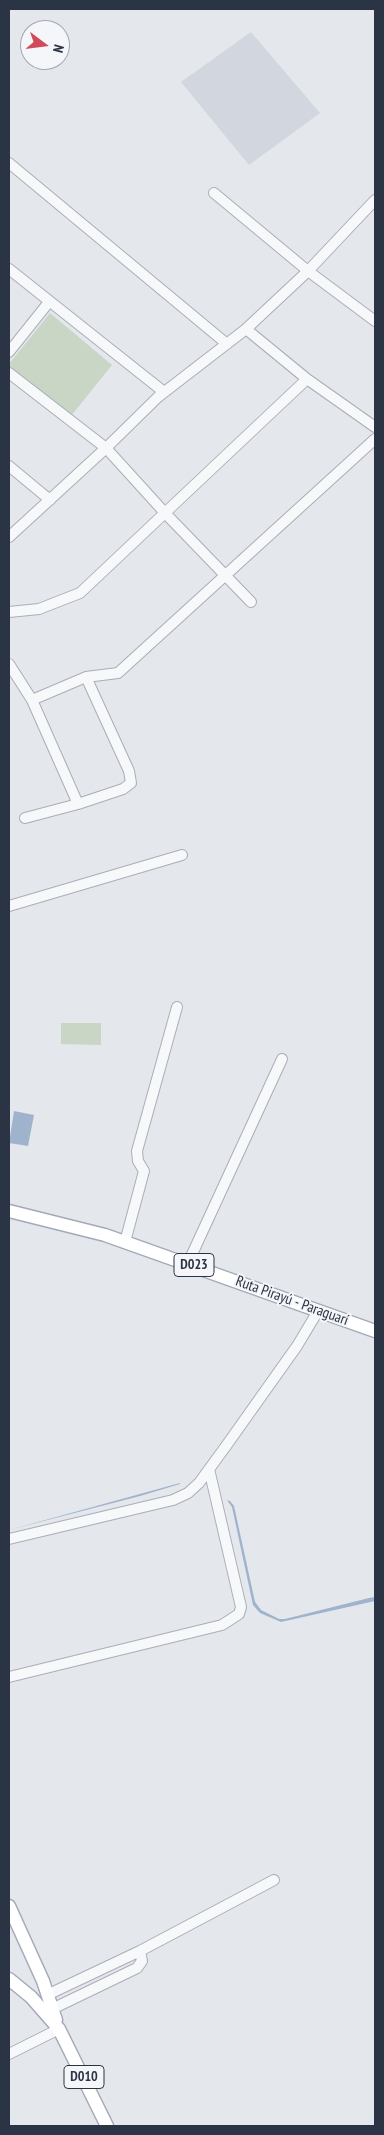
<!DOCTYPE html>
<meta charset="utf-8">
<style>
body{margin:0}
#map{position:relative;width:384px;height:2135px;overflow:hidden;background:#e4e7ec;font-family:"PT Sans Narrow",sans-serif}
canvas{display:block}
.frame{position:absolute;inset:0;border:10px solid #2b3445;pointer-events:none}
.north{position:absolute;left:20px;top:20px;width:50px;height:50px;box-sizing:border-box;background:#f4f6f9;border:1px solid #a4a8b1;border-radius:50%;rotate:105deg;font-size:14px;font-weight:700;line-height:20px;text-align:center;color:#2b3445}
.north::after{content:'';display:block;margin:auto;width:18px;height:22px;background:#d1495b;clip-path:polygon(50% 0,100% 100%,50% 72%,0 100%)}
</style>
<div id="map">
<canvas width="384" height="2135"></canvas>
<div class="frame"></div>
<div class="north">N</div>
</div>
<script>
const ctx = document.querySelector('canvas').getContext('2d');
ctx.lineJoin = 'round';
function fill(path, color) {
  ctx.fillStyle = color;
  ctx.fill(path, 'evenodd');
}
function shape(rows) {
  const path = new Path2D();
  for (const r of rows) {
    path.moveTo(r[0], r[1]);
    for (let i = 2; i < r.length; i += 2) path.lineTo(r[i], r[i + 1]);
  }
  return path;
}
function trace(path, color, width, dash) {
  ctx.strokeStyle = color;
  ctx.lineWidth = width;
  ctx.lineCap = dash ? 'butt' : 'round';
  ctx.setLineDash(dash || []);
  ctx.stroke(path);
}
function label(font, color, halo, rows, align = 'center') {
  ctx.font = font + ' "PT Sans Narrow",sans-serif';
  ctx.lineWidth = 4;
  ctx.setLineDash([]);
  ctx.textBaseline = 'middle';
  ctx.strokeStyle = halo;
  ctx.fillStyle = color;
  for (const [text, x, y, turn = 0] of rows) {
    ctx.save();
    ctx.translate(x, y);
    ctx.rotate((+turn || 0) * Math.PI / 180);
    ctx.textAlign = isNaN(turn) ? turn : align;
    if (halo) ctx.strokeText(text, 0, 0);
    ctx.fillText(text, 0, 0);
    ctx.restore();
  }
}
const built = shape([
 [251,32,320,113,249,165,181,82]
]);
const green = shape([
 [50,313,112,365,71,416,9,367,9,364],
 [61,1023,101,1023,101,1045,61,1044]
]);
const water = shape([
 [14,1111,34,1115,28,1146,9,1143],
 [180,1484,140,1496,9,1530,180,1483],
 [227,1500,230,1501,234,1506,255,1602,261,1610,279,1619,285,1619,369,1598,375,1597,375,1601,281,1622,260,1613,253,1605,232,1507]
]);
const minor = shape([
 [9,163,227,344],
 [214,193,308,271,375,321],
 [9,269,164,392],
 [246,329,307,379,375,427],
 [9,352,49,302],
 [9,373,106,448,165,513,251,602],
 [9,466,50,500],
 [9,537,106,448,158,397,246,329,308,271,375,200],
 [9,612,39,609,80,593,307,379],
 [9,664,32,700,78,804],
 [32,700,86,677,118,673,375,439],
 [25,818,78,804,123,789,131,783,129,771,86,677],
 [9,906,182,855],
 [125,1242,144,1171,138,1161,137,1151,177,1007],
 [188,1263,282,1059],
 [9,1539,173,1500,188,1493,199,1483,226,1446,297,1346,318,1311],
 [9,1677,222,1625,239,1614,241,1607,209,1469],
 [47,1995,140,1951,274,1880],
 [52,2009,137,1968,142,1961,140,1951],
 [9,2054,59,2029]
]);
const major = shape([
 [9,1211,105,1235,375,1331],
 [9,1906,43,1981,56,2020],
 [9,1979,31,1997,59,2029,107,2126]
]);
const shields = [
 [194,1265,40],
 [84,2077,40]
];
const shieldNames = [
 ["D023",194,1265],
 ["D010",84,2077]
];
const streetNames = [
 ["Ruta Pirayú - Paraguarí",292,1301,20]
];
fill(built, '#d2d6de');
fill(green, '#c9d6c5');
fill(water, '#9fb4cc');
trace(minor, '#a9aeb7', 12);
trace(major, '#a3abb8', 15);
trace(minor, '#f7f8fa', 10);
trace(major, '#fff', 12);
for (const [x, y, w] of shields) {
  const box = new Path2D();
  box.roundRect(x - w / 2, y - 11.5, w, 23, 4);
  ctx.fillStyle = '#f4f6f9';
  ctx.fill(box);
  trace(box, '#2b3445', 1);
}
label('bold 14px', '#2b3445', null, shieldNames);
label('15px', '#2b3445', '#f4f6f9', streetNames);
</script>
